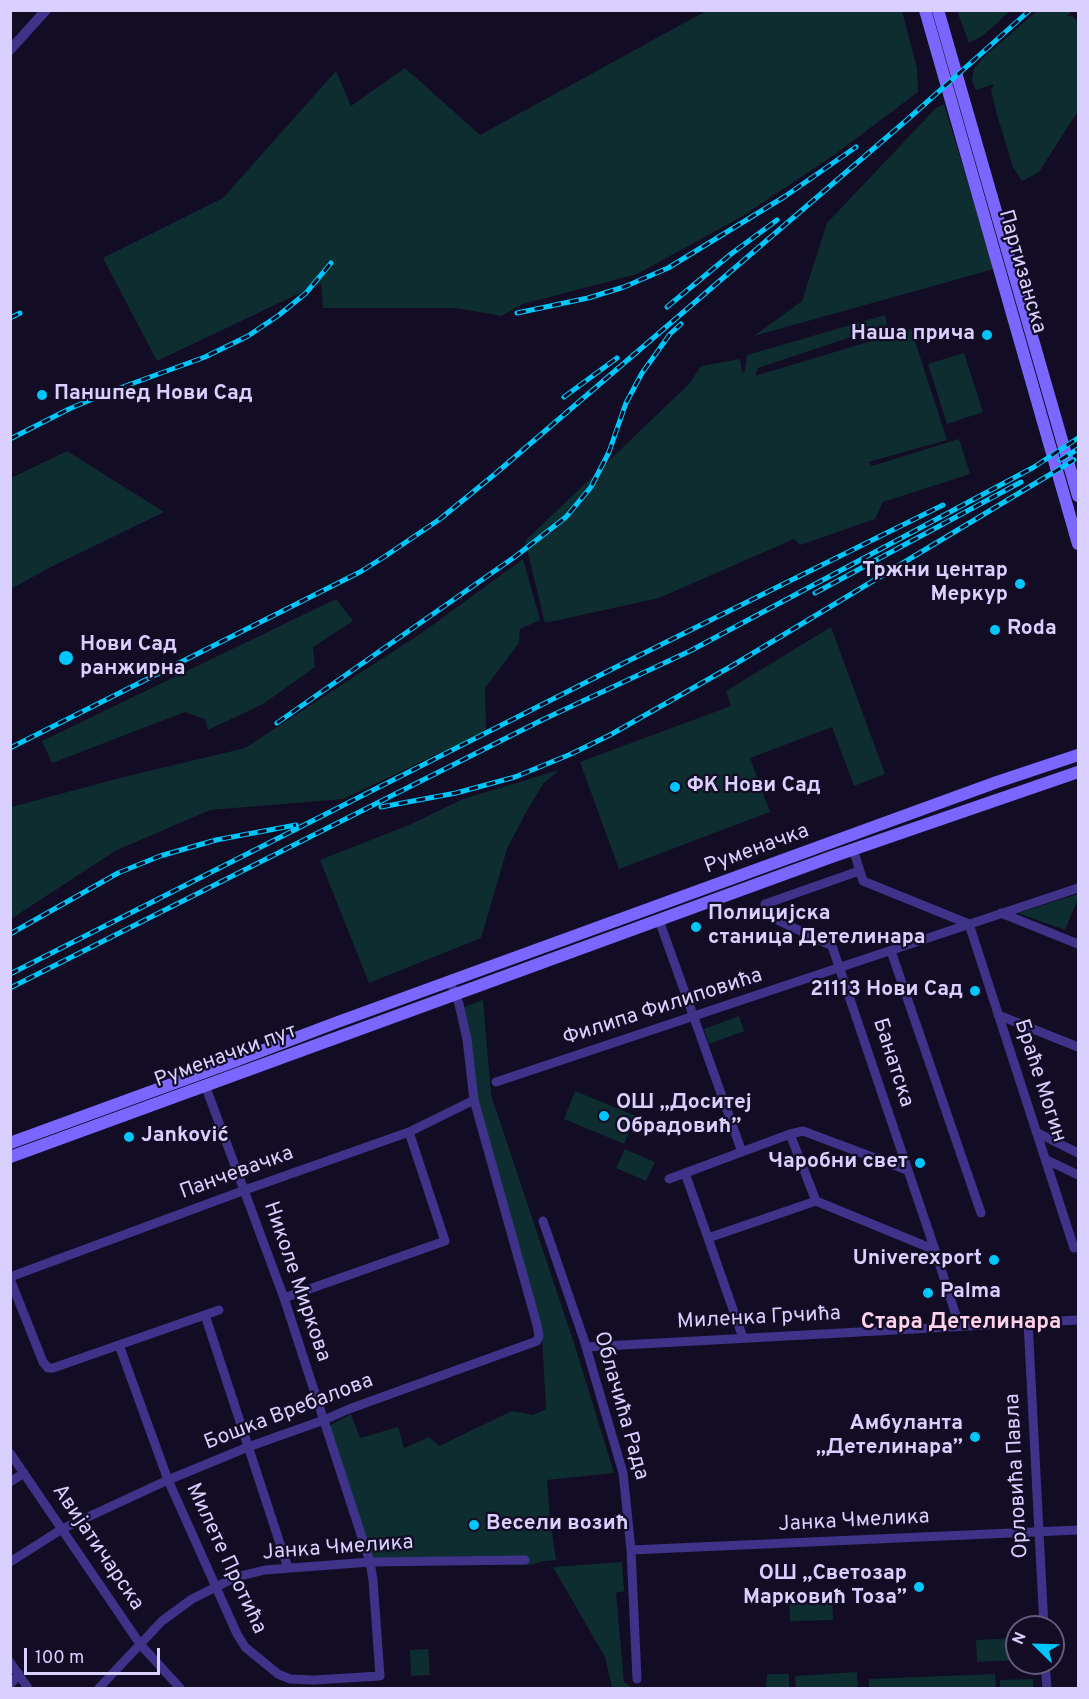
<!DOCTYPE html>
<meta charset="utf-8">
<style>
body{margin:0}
#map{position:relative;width:1089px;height:1699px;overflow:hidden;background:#130c25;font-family:Overpass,sans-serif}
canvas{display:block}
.frame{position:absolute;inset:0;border:12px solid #dad0ff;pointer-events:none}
.north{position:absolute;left:1005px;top:1615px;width:60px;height:60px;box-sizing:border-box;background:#130c25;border:2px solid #635a7c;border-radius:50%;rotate:293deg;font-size:16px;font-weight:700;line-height:24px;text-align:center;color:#dad0ff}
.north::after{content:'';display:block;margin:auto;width:21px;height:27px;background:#00c7fb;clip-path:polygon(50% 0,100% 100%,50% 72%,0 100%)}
.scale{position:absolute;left:24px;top:1648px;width:136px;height:27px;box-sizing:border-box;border:3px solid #dad0ff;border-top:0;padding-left:8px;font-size:18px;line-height:21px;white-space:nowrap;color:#dad0ff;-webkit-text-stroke:4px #130c25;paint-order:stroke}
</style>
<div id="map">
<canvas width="1089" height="1699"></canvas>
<div class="frame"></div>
<div class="north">N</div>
<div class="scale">100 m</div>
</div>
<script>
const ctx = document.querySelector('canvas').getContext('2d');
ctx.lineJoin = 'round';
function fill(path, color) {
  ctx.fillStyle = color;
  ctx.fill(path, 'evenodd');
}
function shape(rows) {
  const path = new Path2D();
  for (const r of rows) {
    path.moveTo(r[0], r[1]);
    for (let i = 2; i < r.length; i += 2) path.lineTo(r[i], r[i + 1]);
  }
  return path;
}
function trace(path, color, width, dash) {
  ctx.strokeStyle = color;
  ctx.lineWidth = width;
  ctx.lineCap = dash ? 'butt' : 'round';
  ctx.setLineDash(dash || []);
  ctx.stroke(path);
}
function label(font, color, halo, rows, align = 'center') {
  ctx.font = font + ' Overpass,sans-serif';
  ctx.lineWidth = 4.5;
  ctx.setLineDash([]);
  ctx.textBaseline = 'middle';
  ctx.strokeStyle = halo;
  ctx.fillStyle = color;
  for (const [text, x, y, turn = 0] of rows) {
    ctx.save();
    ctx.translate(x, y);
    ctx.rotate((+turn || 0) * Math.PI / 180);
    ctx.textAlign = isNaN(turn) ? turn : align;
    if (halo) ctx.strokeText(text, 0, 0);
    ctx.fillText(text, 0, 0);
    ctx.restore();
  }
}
const green = shape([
 [706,11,902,11,917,68,918,92,834,155,741,217,637,274,523,304,501,316,456,308,323,308,321,283,157,361,103,258,223,198,336,71,351,106,405,68,480,135],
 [957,11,957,10,1010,11,985,34,969,43],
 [1037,11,1072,11,1067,16,1072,16,1078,22,1078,111,1039,172,1022,181,1013,167,997,115,991,90,994,84,976,90,972,81,974,68,985,56],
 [944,104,994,269,754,336,802,301,827,223,936,108],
 [885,315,887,325,758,368,755,376,911,329,947,440,868,462,872,466,959,439,970,474,883,502,875,519,800,545,794,539,659,598,545,623,525,541,689,384,701,366,740,359,742,373,745,371,747,355],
 [964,353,983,412,947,424,928,364],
 [67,451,164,512,49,568,11,589,11,478],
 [523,559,540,620,520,629,519,643,485,688,486,731,343,799,210,810,115,851,11,919,11,807,124,777,245,748,423,632],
 [336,599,353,621,313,647,315,667,263,704,208,730,205,719,185,712,52,763,42,741],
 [831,627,885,774,854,786,832,727,750,758,770,812,619,869,580,762,731,706,726,691],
 [559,770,543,784,525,814,507,849,481,938,369,983,320,860,409,825,463,799],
 [1078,894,1078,898,1065,930,1018,913],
 [483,1000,491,1095,575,1346,614,1473,547,1480,550,1519,556,1560,545,1561,529,1565,370,1562,327,1427,351,1414,360,1438,398,1427,404,1448,429,1437,439,1446,512,1411,533,1415,546,1409,542,1336,474,1100,464,1007],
 [739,1016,744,1031,709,1044,704,1029],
 [575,1091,636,1116,624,1144,564,1119],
 [625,1149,655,1162,646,1181,616,1168],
 [622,1562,624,1591,616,1593,624,1682,631,1687,649,1688,612,1688,605,1657,553,1567],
 [789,1591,832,1591,833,1620,790,1621],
 [1016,1638,1017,1660,977,1662,976,1640],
 [428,1649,430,1675,411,1676,410,1650],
 [857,1672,858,1688,796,1688,795,1676],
 [767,1674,789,1674,789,1688,766,1688],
 [995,1674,996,1688,869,1688,869,1679],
 [1033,1679,1033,1688,1000,1688,1000,1680]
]);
const minor = shape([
 [853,849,863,881,969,924,1074,1248],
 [859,871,765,904,769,916,832,946,935,1250],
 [1001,913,1078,944],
 [659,920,742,1152],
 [891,951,981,1213],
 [998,1015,1078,1047],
 [496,1082,1078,888],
 [1036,1132,1078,1153],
 [790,1134,803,1131,907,1170],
 [1045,1159,1078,1175],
 [669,1179,790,1134,816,1201,708,1238,685,1173],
 [816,1201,935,1250,959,1325],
 [543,1221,584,1340,623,1473,631,1550,637,1679],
 [708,1238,743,1338],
 [10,1277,245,1190,409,1132,474,1100],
 [10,1279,43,1362,48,1368,53,1368,219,1310],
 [284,1298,445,1241,409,1132],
 [205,1315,288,1568],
 [1028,1322,1044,1627],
 [119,1345,168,1480,237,1634,245,1647,278,1674,290,1679,314,1680,380,1676,373,1580,370,1562,284,1298,205,1085],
 [586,1347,1078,1320],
 [10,1453,140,1644,180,1688],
 [10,1482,24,1473],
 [631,1550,1078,1530],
 [10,1562,62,1529,168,1480,248,1447,324,1420,349,1409,537,1341,539,1336,537,1325,474,1100,467,1039,459,1004,453,989],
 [10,1662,28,1688],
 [1045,1663,1047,1688],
 [10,1685,19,1674],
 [99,1688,162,1621,192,1599,236,1577,265,1570,370,1562,525,1560]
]);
const tertiary = shape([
 [10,50,46,10]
]);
const secondary = shape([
 [925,10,1078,544],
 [938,10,1078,496],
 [10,1143,235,1061,335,1023,997,782,1078,755],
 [10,1157,834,856,1078,772]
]);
const rail = shape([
 [667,307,731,254,777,220],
 [517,313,588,298,624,287,668,268,784,197,856,147],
 [10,318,20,313],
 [564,397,617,358],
 [10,439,69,409,109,392,205,357,248,336,279,315,306,293,331,263],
 [1060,460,1078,449],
 [815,593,1021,482],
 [277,723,516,556,566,517,591,487,609,452,626,403,642,373,670,334,681,324],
 [10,748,360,572,384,557,440,519,495,474,908,119,1030,10],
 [381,807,456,793,515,777,571,754,610,735,730,667,1074,460],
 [10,934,118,873,160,856,216,840,296,825],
 [10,974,626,662,943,505],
 [10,988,542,720,690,651,1034,467,1078,438]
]);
const markers = [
 [987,335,6,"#00c7fb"],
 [42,395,6,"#00c7fb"],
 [1020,584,6,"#00c7fb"],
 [995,630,6,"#00c7fb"],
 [66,658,8,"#00c7fb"],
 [675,787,6,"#00c7fb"],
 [696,927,6,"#00c7fb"],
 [975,991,6,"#00c7fb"],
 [604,1116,6,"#00c7fb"],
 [129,1137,6,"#00c7fb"],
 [920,1163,6,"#00c7fb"],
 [994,1260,6,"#00c7fb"],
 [928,1293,6,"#00c7fb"],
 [975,1437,6,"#00c7fb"],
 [474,1525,6,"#00c7fb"],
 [919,1587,6,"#00c7fb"]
];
const streetNames = [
 ["Партизанска",1021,272,74],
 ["Руменачка",757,850,-20],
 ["Филипа Филиповића",663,1008,-18],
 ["Руменачки пут",226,1057,-20],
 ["Банатска",892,1063,72],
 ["Браће Могин",1039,1081,72],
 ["Панчевачка",237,1174,-20],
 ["Николе Миркова",296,1282,71],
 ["Миленка Грчића",759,1319,-3],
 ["Облачића Рада",620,1406,74],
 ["Бошка Вребалова",289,1413,-21],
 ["Орловића Павла",1018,1476,-93],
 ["Јанка Чмелика",854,1522,-3],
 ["Авијатичарска",97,1548,56],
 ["Јанка Чмелика",338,1549,-4],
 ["Милете Протића",225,1559,65]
];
const poiNames = [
 ["Наша прича",975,335,"right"],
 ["Паншпед Нови Сад",54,395],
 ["Тржни центар",1008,572,"right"],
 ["Меркур",1008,596,"right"],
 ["Roda",1007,630],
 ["Нови Сад",80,646],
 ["ранжирна",80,670],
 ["ФК Нови Сад",687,787],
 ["Полицијска",708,915],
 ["станица Детелинара",708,939],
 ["21113 Нови Сад",963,991,"right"],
 ["ОШ „Доситеј",616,1104],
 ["Обрадовић”",616,1128],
 ["Janković",141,1137],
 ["Чаробни свет",908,1163,"right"],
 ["Univerexport",982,1260,"right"],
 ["Palma",940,1293],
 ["Амбуланта",963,1425,"right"],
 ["„Детелинара”",963,1449,"right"],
 ["Весели возић",486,1525],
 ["ОШ „Светозар",907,1575,"right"],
 ["Марковић Тоза”",907,1599,"right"]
];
const neighbourhoodNames = [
 ["Стара Детелинара",961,1324]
];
fill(green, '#0e2d30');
trace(minor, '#3f3289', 9);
trace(tertiary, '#3f3289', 10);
trace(secondary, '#7b67ff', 12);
trace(rail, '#00c7fb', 5);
trace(rail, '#130c25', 3, [9]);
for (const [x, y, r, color] of markers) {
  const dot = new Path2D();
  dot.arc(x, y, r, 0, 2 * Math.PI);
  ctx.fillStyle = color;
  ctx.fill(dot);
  trace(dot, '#130c25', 2);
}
label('21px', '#dad0ff', '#130c25', streetNames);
label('bold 21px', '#dad0ff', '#130c25', poiNames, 'left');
label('bold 22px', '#ffd2ea', '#130c25', neighbourhoodNames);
</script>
